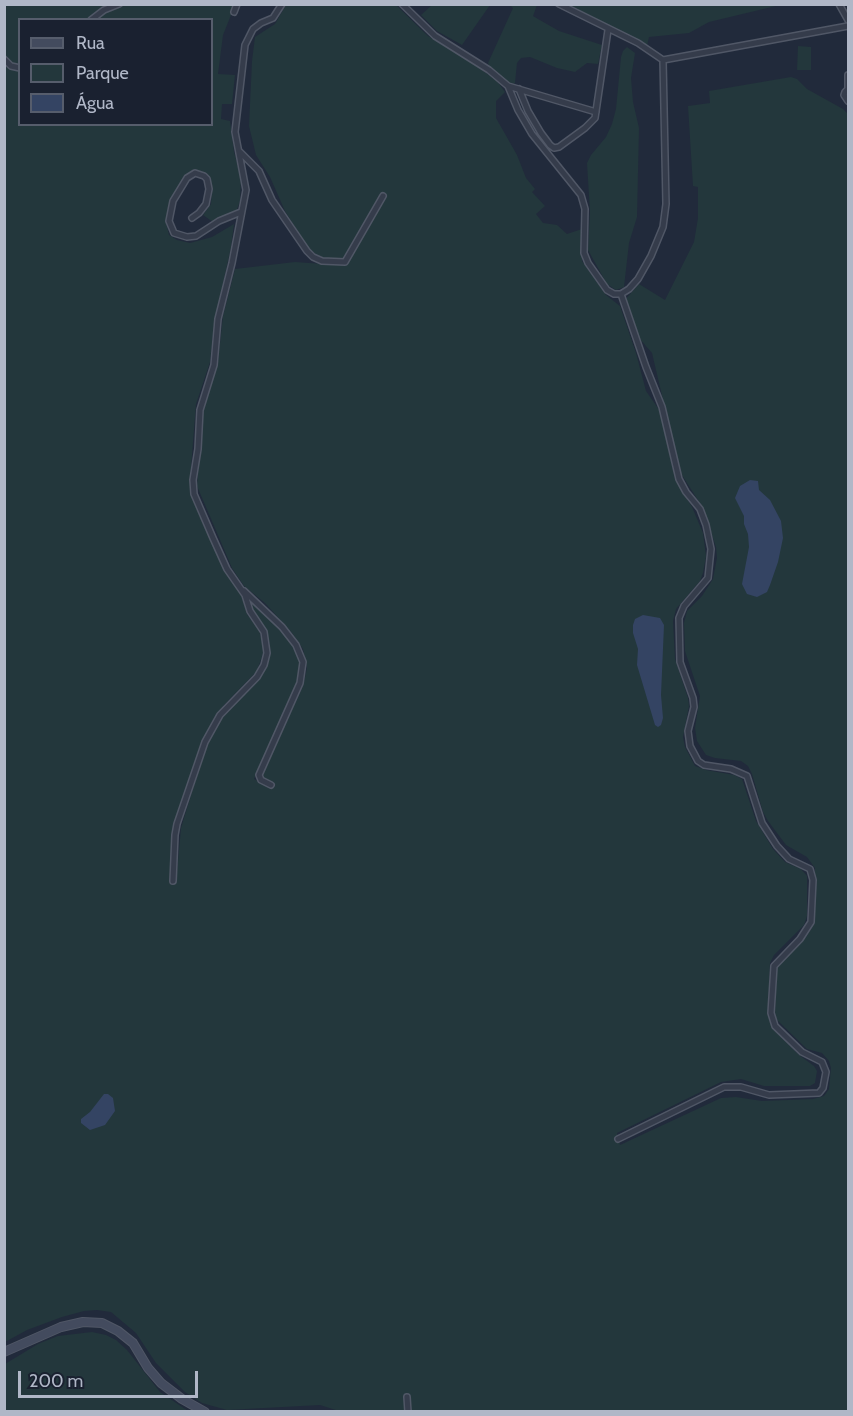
<!DOCTYPE html>
<meta charset="utf-8">
<style>
body{margin:0}
#map{position:relative;width:853px;height:1416px;overflow:hidden;background:#212a3b;font-family:Cabin,sans-serif}
canvas{display:block}
.frame{position:absolute;inset:0;border:6px solid #b0b7c7;pointer-events:none}
.legend{position:absolute;left:18px;top:18px;width:195px;height:108px;box-sizing:border-box;background:#1a2130;border:2px solid #565d6c;margin:0;padding:8px 10px;list-style:none;font-size:18px;color:#b0b7c7}
.legend li{display:flex;align-items:center;gap:12px;height:30px}
.legend b{width:30px;border:2px solid #565d6c}
.scale{position:absolute;left:18px;top:1371px;width:180px;height:27px;box-sizing:border-box;border:3px solid #b0b7c7;border-top:0;padding-left:8px;font-size:18px;line-height:21px;white-space:nowrap;color:#b0b7c7;-webkit-text-stroke:4px #1a2130;paint-order:stroke}
</style>
<div id="map">
<canvas width="853" height="1416"></canvas>
<div class="frame"></div>
<ul class="legend">
<li><b style="height:8px;background:#434b5e"></b>Rua</li>
<li><b style="height:16px;background:#23373c"></b>Parque</li>
<li><b style="height:16px;background:#344463"></b>Água</li>
</ul>
<div class="scale">200 m</div>
</div>
<script>
const ctx = document.querySelector('canvas').getContext('2d');
ctx.lineJoin = 'round';
function fill(path, color) {
  ctx.fillStyle = color;
  ctx.fill(path, 'evenodd');
}
function shape(rows) {
  const path = new Path2D();
  for (const r of rows) {
    path.moveTo(r[0], r[1]);
    for (let i = 2; i < r.length; i += 2) path.lineTo(r[i], r[i + 1]);
  }
  return path;
}
function trace(path, color, width, dash) {
  ctx.strokeStyle = color;
  ctx.lineWidth = width;
  ctx.lineCap = dash ? 'butt' : 'round';
  ctx.setLineDash(dash || []);
  ctx.stroke(path);
}
const green = shape([
 [5,5,235,5,223,35,218,74,235,75,232,104,222,104,221,119,230,121,234,152,241,177,240,201,236,212,213,222,203,215,211,204,212,187,207,174,195,171,187,175,178,187,170,205,166,222,169,235,177,240,190,243,212,237,234,224,231,247,214,325,210,362,196,404,190,481,193,500,204,526,227,572,240,591,247,614,259,630,264,650,257,671,224,705,214,718,200,750,172,832,170,884,176,883,181,828,206,746,219,720,257,681,268,660,270,646,267,632,252,611,247,596,277,624,295,650,300,663,299,677,254,779,271,788,261,778,303,686,307,668,303,649,292,633,265,603,244,586,232,568,197,486,203,412,218,361,223,316,235,269,295,262,323,264,325,259,309,250,285,211,270,177,256,155,249,126,252,61,255,37,275,24,286,5,396,5,428,36,471,62,497,81,505,92,496,101,496,118,517,155,526,178,535,189,532,192,545,206,536,214,543,223,557,225,567,234,582,229,582,261,606,295,620,306,636,353,646,391,660,411,675,479,692,507,703,533,706,556,703,573,700,581,676,609,673,621,675,659,688,698,689,706,683,737,685,747,695,766,706,770,734,775,742,779,756,821,773,849,785,862,801,869,807,876,807,916,804,925,774,955,770,963,768,1015,773,1029,799,1055,814,1066,817,1071,815,1083,810,1086,764,1086,741,1079,721,1082,617,1133,620,1145,721,1098,736,1097,762,1101,813,1099,824,1096,829,1089,831,1068,829,1061,822,1053,807,1049,776,1019,775,1013,777,967,806,937,815,923,815,868,807,857,786,845,768,821,763,812,752,774,748,766,741,761,715,758,706,755,697,741,695,728,700,696,685,651,684,623,687,611,702,596,713,579,717,558,716,547,703,508,680,472,652,353,639,338,624,301,639,284,665,300,694,242,698,218,698,187,693,186,688,106,710,103,709,91,791,77,797,79,807,89,843,109,848,114,848,1411,342,1412,320,1405,227,1410,202,1403,185,1392,156,1363,136,1333,111,1312,97,1310,84,1311,62,1317,27,1330,5,1342],
 [20,20,212,20,212,124,20,124],
 [432,5,432,4,490,5,462,45,437,31,421,15],
 [510,5,537,5,533,16,538,19,559,31,602,45,598,64,587,63,575,72,557,68,530,57,521,58,517,63,515,83,510,85,490,69,488,63,513,8],
 [569,5,780,5,709,22,689,33,649,37,647,46,588,16],
 [798,46,811,47,811,70,797,70],
 [627,47,635,53,631,78,633,102,639,128,637,217,629,243,624,287,616,290,607,284,588,250,590,212,587,163,591,155,606,137,612,124,616,109,621,57,623,51],
 [92,1332,106,1335,116,1340,127,1350,160,1392,188,1411,5,1411,5,1364,38,1344,58,1336]
]);
const water = shape([
 [750,480,758,481,759,490,770,500,781,521,783,538,778,562,770,585,767,592,757,597,747,594,742,584,749,547,748,534,744,524,744,516,735,498,740,486],
 [643,615,660,618,664,625,661,695,663,718,661,725,658,727,655,725,637,665,638,649,633,633,633,625,635,619],
 [104,1094,108,1094,113,1098,115,1111,105,1125,90,1130,81,1123,81,1119,90,1112]
]);
const street = shape([
 [402,4,435,36,489,70,508,86,518,110,532,134,581,195,585,209,584,253,588,263,607,290,614,294,621,294],
 [559,4,638,43,663,60,848,26],
 [839,4,848,20],
 [234,12,237,4],
 [91,20,104,10,119,4],
 [4,59,11,66,20,68],
 [508,86,596,112],
 [519,89,528,111,541,133,550,145,554,148,559,147,585,128,595,118,608,30],
 [848,89,845,92,844,95,848,101],
 [848,89,848,75],
 [239,151,259,171,272,200,307,251,313,257,322,261,345,262,383,196],
 [192,218,199,213,206,204,209,189,207,179,204,176,195,173,187,178,173,201,169,221,174,233,187,237,196,236,219,221,241,212],
 [621,294,629,289,638,279,651,256,663,227,666,204,663,60],
 [244,591,282,627,296,645,303,662,300,683,259,775,261,780,271,785],
 [173,881,175,835,177,824,205,742,220,715,257,677,264,665,267,653,264,632,250,611,245,595,227,569,213,538,194,494,193,480,198,449,200,410,214,365,218,319,232,263,246,190,235,132,245,45,253,29,261,23,273,18,282,4],
 [618,1139,724,1087,741,1087,769,1095,819,1093,823,1088,826,1072,822,1062,802,1052,775,1026,771,1013,774,966,800,939,811,922,813,880,810,869,789,859,777,846,762,823,747,776,731,769,704,765,698,761,690,746,688,731,694,707,693,698,680,662,679,618,684,606,708,578,711,549,706,525,700,509,686,492,679,479,662,407,646,367,621,294],
 [407,1397,408,1412]
]);
const secondary = shape([
 [4,1352,61,1327,83,1322,102,1323,118,1331,133,1343,148,1368,161,1383,182,1399,205,1412]
]);
fill(green, '#23373c');
fill(water, '#344463');
trace(street, '#505766', 8);
trace(secondary, '#505766', 10);
trace(street, '#353c4b', 5);
trace(secondary, '#434b5e', 8);
</script>
